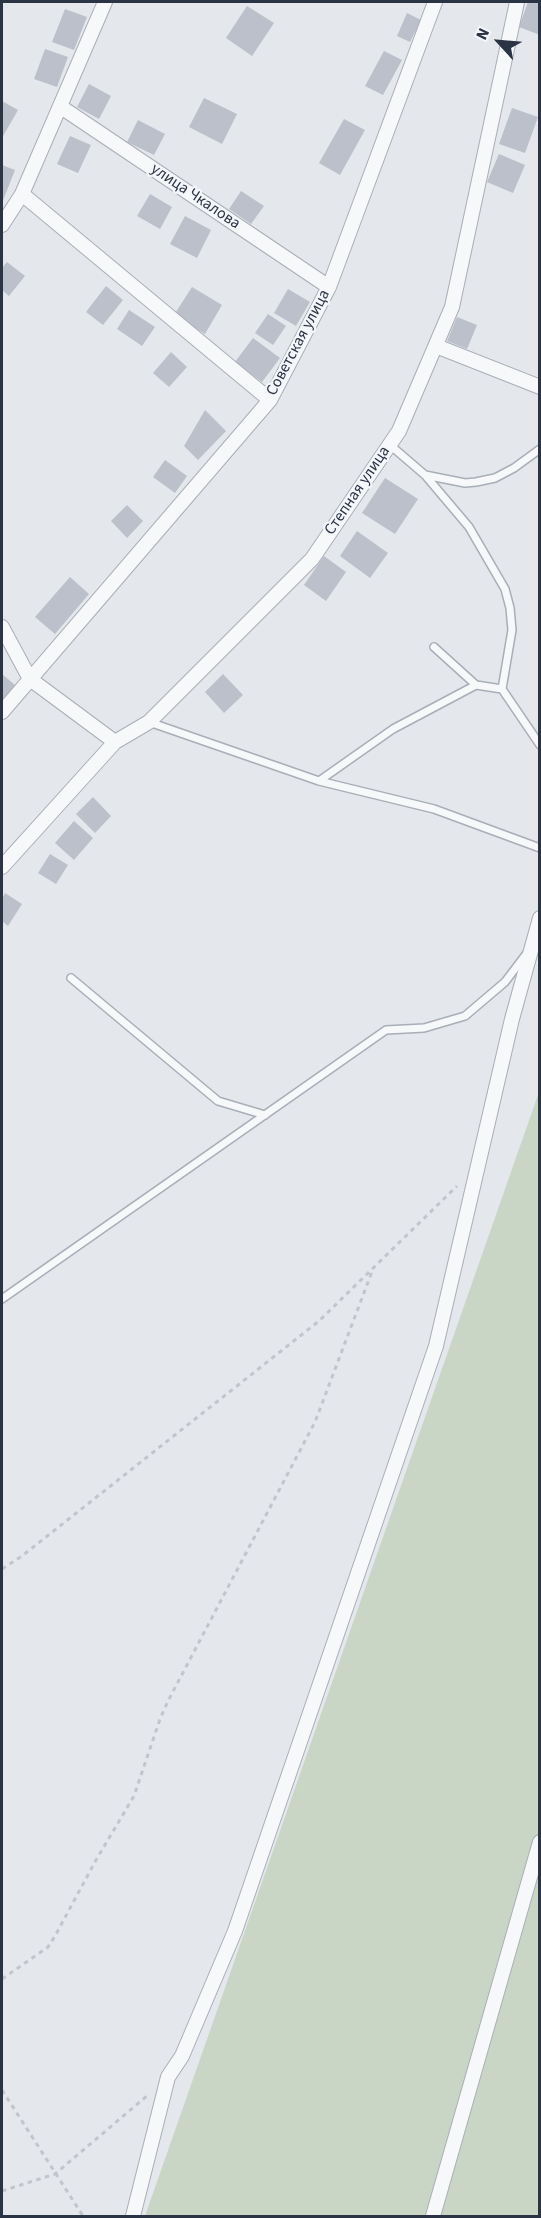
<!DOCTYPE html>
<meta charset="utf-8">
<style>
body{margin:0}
#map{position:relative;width:541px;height:2218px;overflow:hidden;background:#e4e7ec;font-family:"Source Sans 3",sans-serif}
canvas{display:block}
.frame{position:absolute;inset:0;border:3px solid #2b3445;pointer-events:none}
.north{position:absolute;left:469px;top:12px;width:60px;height:60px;-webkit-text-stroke:4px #f4f6f9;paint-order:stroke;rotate:296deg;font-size:16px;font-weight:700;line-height:24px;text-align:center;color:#2b3445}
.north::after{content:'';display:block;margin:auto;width:21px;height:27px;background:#2b3445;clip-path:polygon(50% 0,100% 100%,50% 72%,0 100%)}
</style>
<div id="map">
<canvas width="541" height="2218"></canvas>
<div class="frame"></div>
<div class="north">N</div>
</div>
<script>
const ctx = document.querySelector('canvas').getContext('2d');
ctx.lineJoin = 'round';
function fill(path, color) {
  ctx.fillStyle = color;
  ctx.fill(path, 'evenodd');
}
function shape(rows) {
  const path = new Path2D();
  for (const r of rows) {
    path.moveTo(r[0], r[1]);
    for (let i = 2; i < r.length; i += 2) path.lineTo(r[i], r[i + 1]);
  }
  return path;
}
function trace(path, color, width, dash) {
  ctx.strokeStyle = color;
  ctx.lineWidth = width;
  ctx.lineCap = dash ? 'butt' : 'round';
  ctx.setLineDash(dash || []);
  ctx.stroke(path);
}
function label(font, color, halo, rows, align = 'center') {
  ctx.font = font + ' "Source Sans 3",sans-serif';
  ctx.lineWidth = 4.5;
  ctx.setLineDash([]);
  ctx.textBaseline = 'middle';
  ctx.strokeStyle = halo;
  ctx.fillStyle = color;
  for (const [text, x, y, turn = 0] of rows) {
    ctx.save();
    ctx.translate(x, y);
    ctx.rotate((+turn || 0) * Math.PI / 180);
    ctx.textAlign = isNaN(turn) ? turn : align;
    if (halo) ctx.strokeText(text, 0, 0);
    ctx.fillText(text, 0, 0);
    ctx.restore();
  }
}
const green = shape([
 [539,1092,539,2216,145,2216]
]);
const building = shape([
 [528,2,540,2,540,35,519,27],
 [247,6,274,23,252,56,226,38],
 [65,9,87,17,74,50,52,42],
 [407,13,421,20,410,42,397,36],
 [45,49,68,57,57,87,34,79],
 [384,51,402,60,383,95,365,86],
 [89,84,111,96,99,119,77,107],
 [204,98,237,114,222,144,189,127],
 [2,101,18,110,2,138],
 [512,108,538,117,525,153,499,144],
 [344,119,365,130,340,175,319,163],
 [138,120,165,134,154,155,127,142],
 [70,136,91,145,78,173,57,164],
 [499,154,525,165,513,193,487,182],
 [2,165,15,170,2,203],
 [241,191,264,206,251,224,229,209],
 [150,194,172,207,160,229,137,216],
 [185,216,211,230,197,258,170,244],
 [7,262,25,276,9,296,2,290,2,268],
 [106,286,123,300,103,325,86,312],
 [192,287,222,305,205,334,174,315],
 [288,289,310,302,296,326,274,313],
 [129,310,155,327,142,346,117,329],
 [268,314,286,326,273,345,255,333],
 [457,317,477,325,467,349,447,341],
 [253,338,280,358,262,382,235,362],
 [171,352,187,367,169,387,153,373],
 [205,410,226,431,198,460,184,446],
 [165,460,187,476,175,493,153,477],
 [385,478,418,499,395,534,362,513],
 [127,505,143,521,127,538,111,521],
 [357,531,388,553,370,578,340,556],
 [324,556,346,572,326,601,304,585],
 [70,577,89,594,55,634,35,617],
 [2,674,15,685,2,702],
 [223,674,243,695,224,713,205,692],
 [93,797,111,816,95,833,76,814],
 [74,821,93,838,74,860,55,843],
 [50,854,68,865,56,884,38,873],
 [5,893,22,904,8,926,2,921,2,899]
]);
const path = shape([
 [2,1569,22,1556,319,1321,457,1186],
 [2,1979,48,1947,55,1936,96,1860,134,1796,160,1719,168,1701,315,1422,373,1269],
 [2,2090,83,2216],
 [2,2191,55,2174,148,2095]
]);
const service = shape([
 [390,445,425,475,469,527,505,589,510,608,512,630,502,689],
 [425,475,465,483,476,482,495,478,514,468,540,449],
 [434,647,476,685,502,689,540,745],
 [149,722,319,781,434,809,540,848],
 [319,781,393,729,476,685],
 [71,978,218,1101,265,1115],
 [2,1299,386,1030,424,1028,465,1016,505,982,527,953]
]);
const minor = shape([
 [61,107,329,287],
 [22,194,270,400],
 [2,225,22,194,105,2],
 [436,346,540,387],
 [2,627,30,679,115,742],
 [2,712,270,400,329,287,435,2],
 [2,867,115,742,149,722,312,559,399,431,452,307,517,2],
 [133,2216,168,2077,182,2056,235,1931,436,1346,512,1019,540,918],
 [433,2216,540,1842]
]);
const streetNames = [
 ["улица Чкалова",195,197,34],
 ["Советская улица",299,343,-62],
 ["Степная улица",358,491,-56]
];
fill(green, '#c9d6c5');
fill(building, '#bbc0ca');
trace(service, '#a9aeb7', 10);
trace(minor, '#a9aeb7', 16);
trace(path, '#c2c5cb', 3, [4.5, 4.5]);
trace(service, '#f7f8fa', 7);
trace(minor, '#f7f8fa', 14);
label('16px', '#2b3445', '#f4f6f9', streetNames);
</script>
